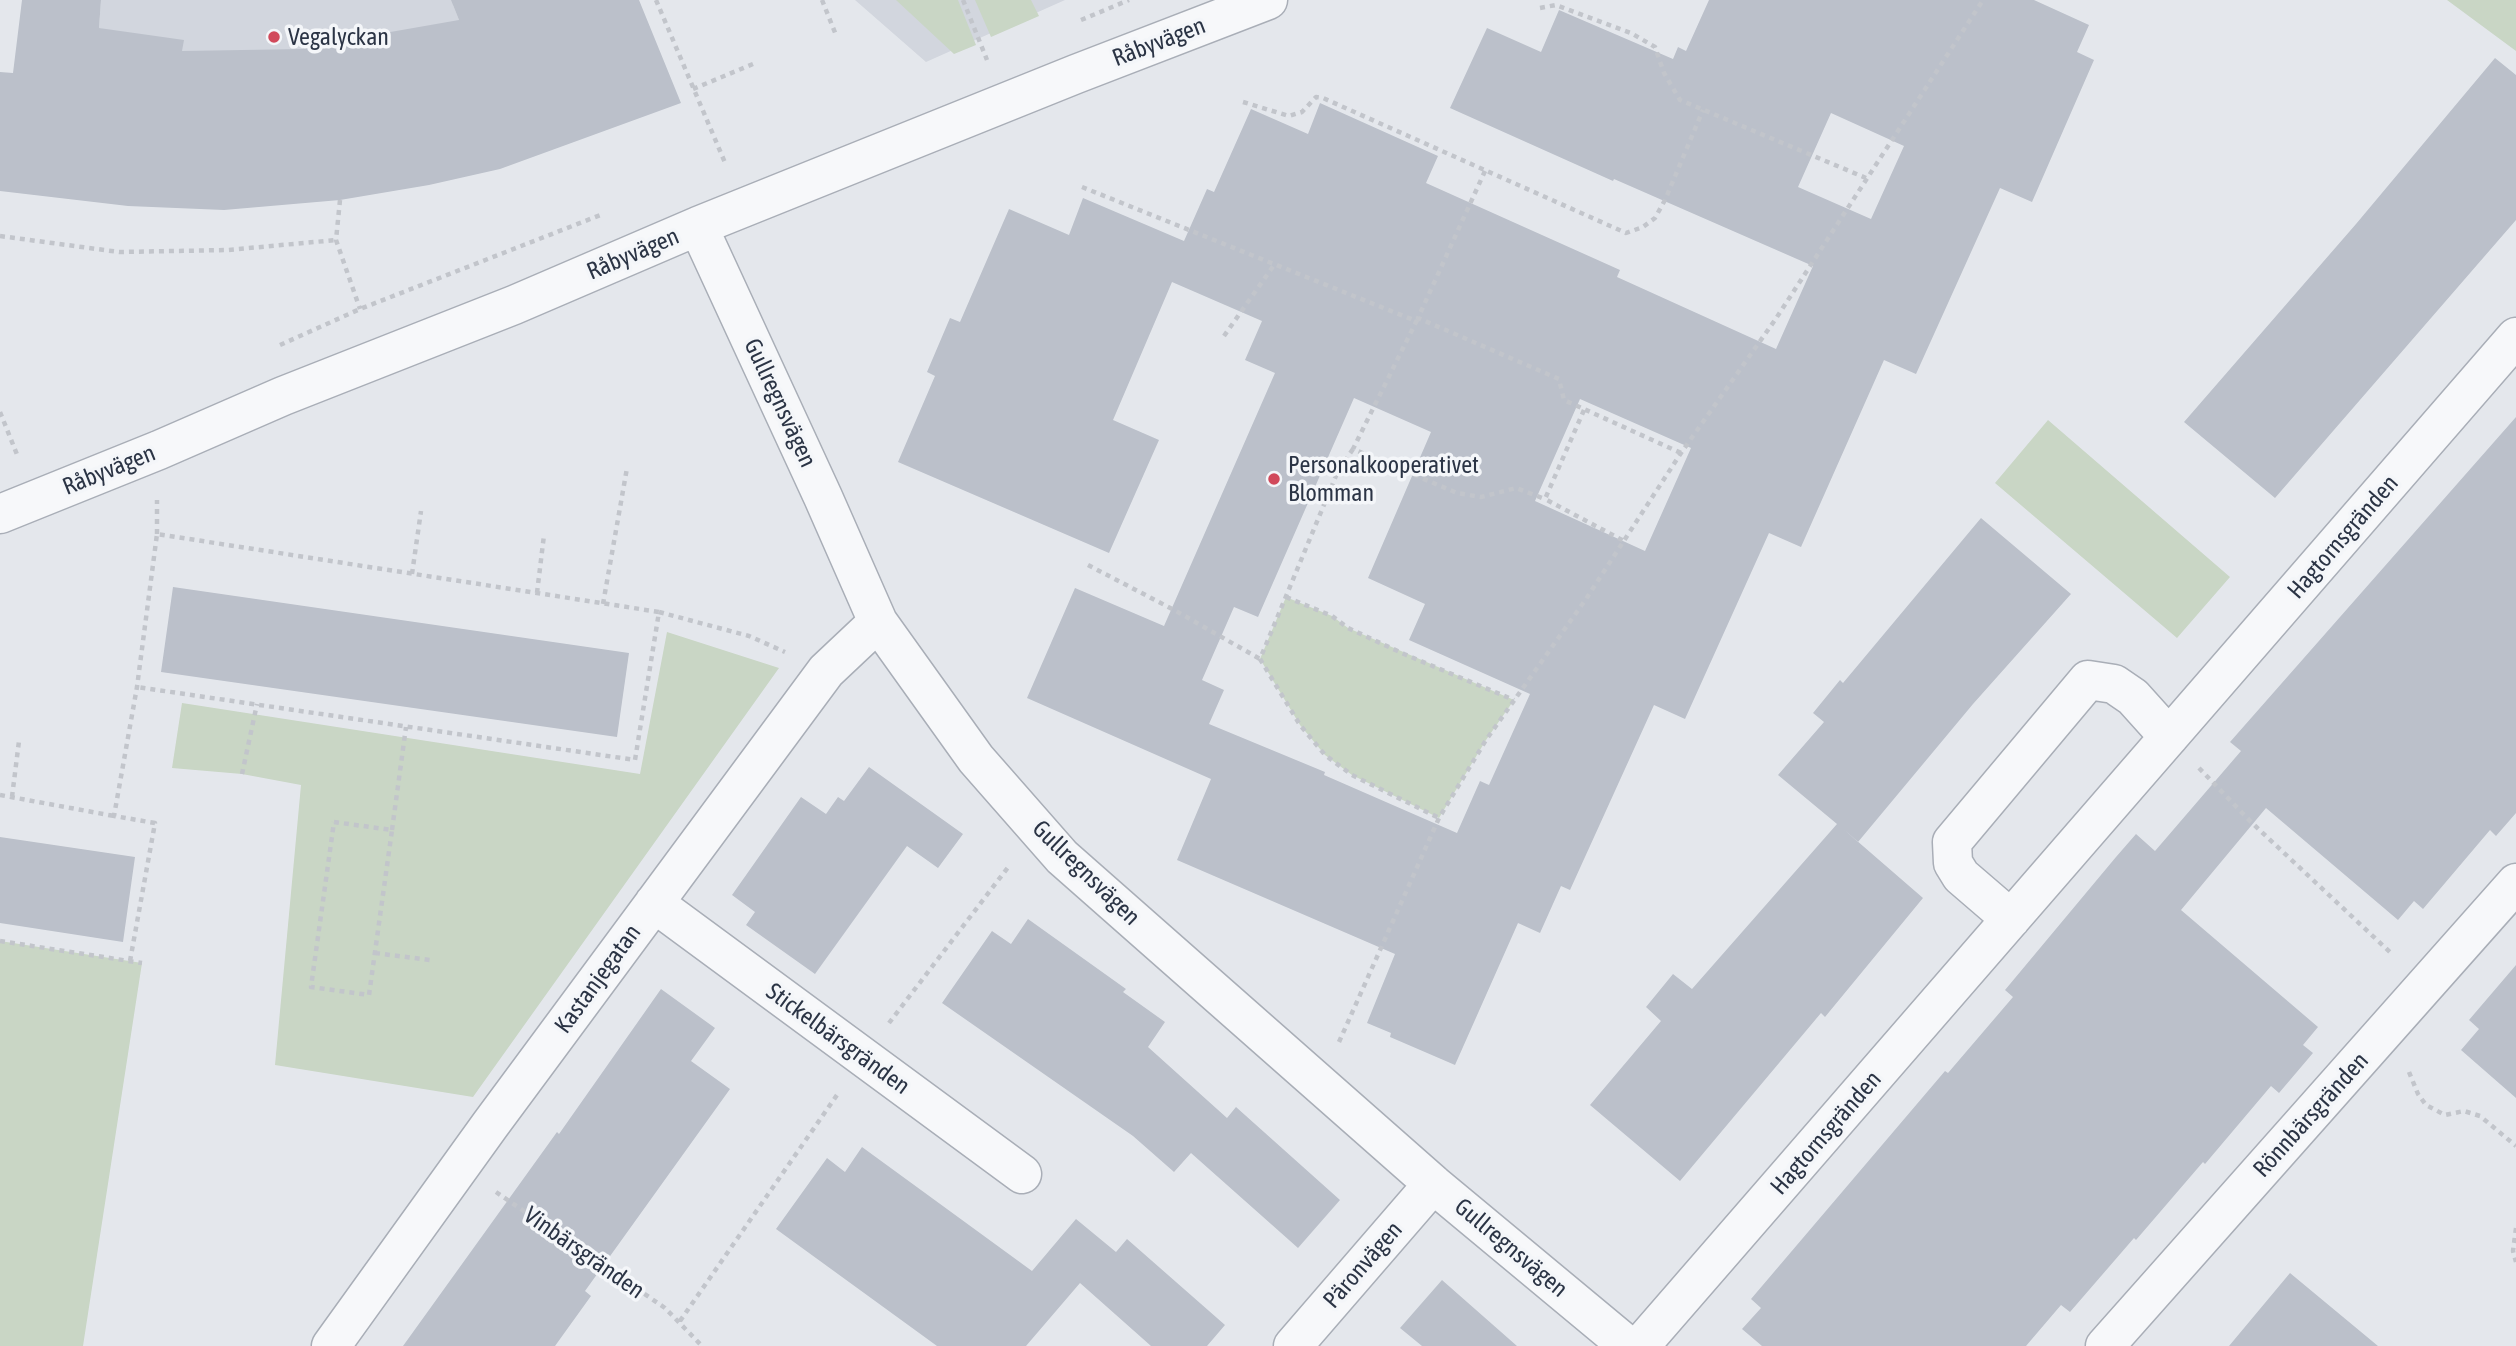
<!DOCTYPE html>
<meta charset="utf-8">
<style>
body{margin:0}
canvas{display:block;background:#e4e7ec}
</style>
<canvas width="2516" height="1346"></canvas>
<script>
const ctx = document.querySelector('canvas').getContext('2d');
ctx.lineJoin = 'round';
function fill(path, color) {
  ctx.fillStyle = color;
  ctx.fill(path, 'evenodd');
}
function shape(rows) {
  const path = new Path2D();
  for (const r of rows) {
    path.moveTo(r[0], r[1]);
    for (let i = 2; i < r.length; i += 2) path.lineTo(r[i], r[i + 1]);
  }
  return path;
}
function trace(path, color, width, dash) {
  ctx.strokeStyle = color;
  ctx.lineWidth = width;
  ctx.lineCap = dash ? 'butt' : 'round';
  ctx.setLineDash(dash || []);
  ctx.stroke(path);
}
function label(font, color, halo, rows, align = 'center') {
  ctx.font = font + ' "Asap Condensed",sans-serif';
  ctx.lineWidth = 7;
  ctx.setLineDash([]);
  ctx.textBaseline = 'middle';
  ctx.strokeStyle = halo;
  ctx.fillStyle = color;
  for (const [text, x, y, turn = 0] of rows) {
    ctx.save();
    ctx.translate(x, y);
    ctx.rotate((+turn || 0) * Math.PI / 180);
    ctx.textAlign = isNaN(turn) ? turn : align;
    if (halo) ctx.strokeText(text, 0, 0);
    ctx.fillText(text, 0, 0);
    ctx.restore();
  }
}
const built = shape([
 [101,0,463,0,453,5,465,35,344,61,338,39,303,43,304,67,225,70,99,28],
 [855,0,1065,0,926,62]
]);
const green = shape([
 [896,0,958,0,976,45,954,54],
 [975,0,1031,0,1039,16,991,37],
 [2447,0,2516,0,2516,51],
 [2048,420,2230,577,2177,638,1995,483],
 [1286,597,1332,616,1348,628,1514,700,1486,740,1439,818,1352,775,1325,755,1300,725,1260,659],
 [667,632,779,668,473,1097,275,1065,301,785,242,774,172,768,182,703,640,774],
 [0,941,142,963,83,1346,0,1346]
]);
const building = shape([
 [22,0,101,0,99,28,184,40,182,51,303,49,302,42,339,38,339,41,459,20,451,0,639,0,681,103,500,169,429,185,340,200,224,210,128,206,0,191,0,72,13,73],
 [1709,0,2034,0,2089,25,2077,52,2094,60,2032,202,2000,188,1916,374,1884,360,1801,547,1769,533,1685,719,1654,705,1570,890,1561,886,1540,933,1518,923,1455,1065,1390,1037,1391,1033,1367,1023,1395,954,1177,860,1211,779,1027,698,1075,588,1164,626,1275,373,1245,360,1262,321,1172,282,1113,420,1159,440,1109,553,898,462,935,376,927,372,950,318,960,322,1009,209,1069,235,1083,198,1184,241,1207,189,1214,192,1251,109,1308,134,1320,103,1438,156,1426,183,1620,270,1617,277,1776,349,1813,266,1614,179,1613,181,1450,108,1487,28,1541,52,1559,10,1673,59,1678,47,1686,51],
 [1831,113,1904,146,1871,219,1798,187],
 [1354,398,1431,432,1368,578,1425,604,1409,640,1530,694,1489,785,1480,781,1457,833,1324,775,1325,772,1209,724,1224,690,1202,680,1234,607,1258,617],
 [1580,399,1691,448,1645,551,1535,501],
 [2495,58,2516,75,2516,220,2275,498,2184,422,2356,224],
 [2516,417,2516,813,2496,836,2490,830,2423,909,2414,901,2398,920,2266,808,2181,910,2318,1027,2303,1045,2313,1053,2279,1093,2271,1086,2205,1164,2203,1162,2136,1240,2134,1238,2070,1312,2061,1305,2026,1346,1762,1346,1742,1329,1761,1308,1751,1299,1945,1071,1948,1073,2013,997,2005,990,2116,857,2136,834,2155,851,2241,751,2230,742],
 [1981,518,2071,594,1973,704,1858,842,1841,827,1923,898,1825,1017,1821,1013,1680,1181,1590,1105,1661,1021,1646,1007,1673,974,1692,989,1837,824,1778,775,1824,722,1813,713,1840,680,1843,683],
 [173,587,629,653,617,737,161,672],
 [869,767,963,834,938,868,907,846,815,974,746,925,755,912,732,895,801,797,826,814,838,797,844,801],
 [0,837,135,857,123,942,0,923],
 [1028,919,1126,989,1123,992,1165,1022,1148,1047,1227,1118,1236,1107,1340,1200,1298,1248,1191,1153,1174,1172,1133,1136,942,1003,992,931,1011,944],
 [2516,965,2516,1098,2461,1050,2479,1029,2469,1020],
 [661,989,715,1028,691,1061,730,1089,585,1291,591,1296,555,1346,403,1346,557,1132,559,1134],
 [862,1147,1032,1271,1076,1219,1116,1252,1127,1239,1225,1325,1207,1346,1151,1346,1080,1283,1026,1346,937,1346,776,1229,827,1158,845,1172],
 [2290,1273,2378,1346,2229,1346],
 [1442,1280,1517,1346,1422,1346,1400,1328]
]);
const path = shape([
 [656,0,726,165],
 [822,0,836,35],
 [963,0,987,60],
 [1540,8,1556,5,1631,33,1655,47,1664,73,1680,100,1866,178],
 [1081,20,1129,0],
 [693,89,753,64],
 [1243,102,1289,116,1302,112,1316,97,1323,98,1626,233,1643,227,1655,218,1665,200,1703,110],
 [1485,171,1418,318,1559,379,1564,400,1681,453],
 [1082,187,1416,321],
 [340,200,336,240,360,309],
 [0,236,119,252,228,250,336,240],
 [1417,320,1353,449,1457,493,1481,497,1516,488,1545,499],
 [1224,336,1274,265],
 [280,345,360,309,603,214],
 [1584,410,1545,499,1624,541],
 [0,412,18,457],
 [1353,449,1338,471,1260,659,1300,725,1325,755,1352,775,1439,818],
 [157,534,157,500],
 [1088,565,1176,611,1260,659],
 [412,574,421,511],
 [537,593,544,535],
 [1286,597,1332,616,1348,628,1404,654,1514,700],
 [603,604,627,468],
 [659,612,749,636,785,652],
 [2199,768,2251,822,2392,954],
 [242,774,257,704],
 [0,795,114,816],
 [12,797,19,741],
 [334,822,392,830,369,995,311,987,334,822],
 [392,830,406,727],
 [0,941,142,963],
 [375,953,430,960],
 [130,961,155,823,114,816,137,687,157,534,659,612,635,760,137,687],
 [889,1023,1009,866],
 [1339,1042,1439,818,1486,740,1586,599,1681,453,1775,320,1983,0],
 [2409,1072,2418,1094,2426,1105,2445,1115,2464,1111,2480,1116,2516,1146],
 [496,1192,665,1308,702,1346],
 [2516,1228,2513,1251,2516,1262],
 [680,1321,837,1095]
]);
const minor = shape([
 [698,226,823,497,878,622,976,759,1062,857,1433,1184,1628,1346],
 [0,514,159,450,283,396,514,305,698,226,1076,74,1268,0],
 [654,903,1022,1174],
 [2011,919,1961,876,1953,863,1952,842,2088,680,2114,684,2133,697,2169,737],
 [331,1346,490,1125,826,671,878,622],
 [1293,1346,1433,1184],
 [1640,1346,2516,337],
 [2105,1346,2516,883]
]);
const markers = [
 [274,37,7,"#d1495b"],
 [1274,479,7,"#d1495b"]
];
const poiNames = [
 ["Vegalyckan",288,37],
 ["Personalkooperativet",1288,465],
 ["Blomman",1288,493]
];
const streetNames = [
 ["Råbyvägen",1159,42,-21],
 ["Råbyvägen",633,254,-23],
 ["Gullregnsvägen",780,403,65],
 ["Råbyvägen",109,470,-22],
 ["Hagtornsgränden",2343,537,-49],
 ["Gullregnsvägen",1086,873,44],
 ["Kastanjegatan",598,979,-54],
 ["Stickelbärsgränden",838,1039,36],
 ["Rönnbärsgränden",2311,1115,-48],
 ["Hagtornsgränden",1826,1133,-49],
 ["Gullregnsvägen",1511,1248,40],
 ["Vinbärsgränden",584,1253,35],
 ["Päronvägen",1363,1265,-49]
];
fill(built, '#d2d6de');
fill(green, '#c9d6c5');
fill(building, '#bbc0ca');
trace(minor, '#a9aeb7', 41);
trace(path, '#c2c5cb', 4.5, [5, 5]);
trace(minor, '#f7f8fa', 38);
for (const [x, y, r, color] of markers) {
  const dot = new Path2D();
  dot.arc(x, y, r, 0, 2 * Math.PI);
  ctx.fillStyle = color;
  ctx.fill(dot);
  trace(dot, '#f4f6f9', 2.5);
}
label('24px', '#2b3445', '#f4f6f9', poiNames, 'left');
label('24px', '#2b3445', '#f4f6f9', streetNames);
</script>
